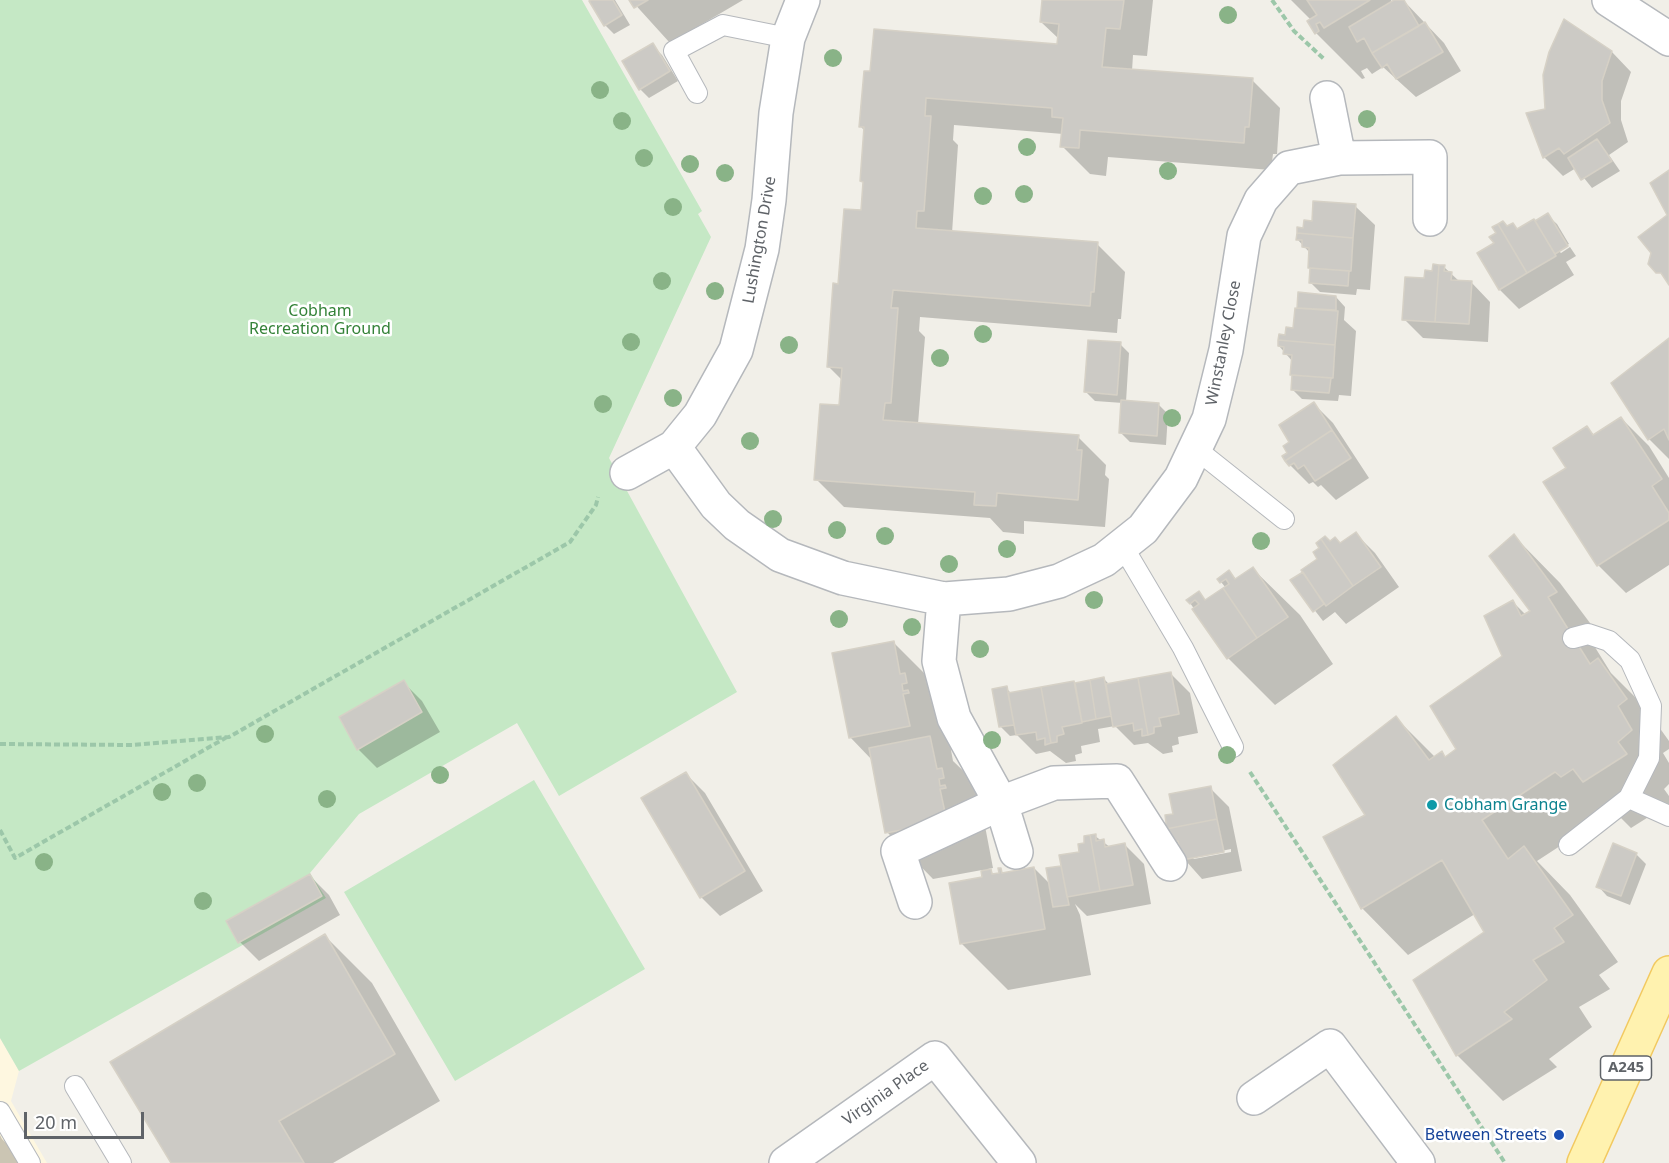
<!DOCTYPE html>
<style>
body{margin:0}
#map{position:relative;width:1669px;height:1163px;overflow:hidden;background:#f1efe8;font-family:"Noto Sans",sans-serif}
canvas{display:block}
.scale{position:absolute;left:24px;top:1112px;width:120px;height:27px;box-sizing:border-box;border:3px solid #5f6368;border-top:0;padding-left:8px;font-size:18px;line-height:21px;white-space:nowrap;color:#5f6368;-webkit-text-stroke:4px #fff;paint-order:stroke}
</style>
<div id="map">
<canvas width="1669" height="1163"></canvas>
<div class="scale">20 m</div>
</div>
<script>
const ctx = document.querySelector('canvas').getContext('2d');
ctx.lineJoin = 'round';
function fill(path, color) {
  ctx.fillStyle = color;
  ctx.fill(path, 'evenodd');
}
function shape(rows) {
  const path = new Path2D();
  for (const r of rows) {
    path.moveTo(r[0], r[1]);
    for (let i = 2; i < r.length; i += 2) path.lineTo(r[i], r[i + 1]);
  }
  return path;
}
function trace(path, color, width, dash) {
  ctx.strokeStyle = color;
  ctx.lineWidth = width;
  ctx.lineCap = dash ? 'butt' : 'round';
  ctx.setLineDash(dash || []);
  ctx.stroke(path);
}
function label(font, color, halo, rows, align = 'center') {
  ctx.font = font + ' "Noto Sans",sans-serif';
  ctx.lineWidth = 5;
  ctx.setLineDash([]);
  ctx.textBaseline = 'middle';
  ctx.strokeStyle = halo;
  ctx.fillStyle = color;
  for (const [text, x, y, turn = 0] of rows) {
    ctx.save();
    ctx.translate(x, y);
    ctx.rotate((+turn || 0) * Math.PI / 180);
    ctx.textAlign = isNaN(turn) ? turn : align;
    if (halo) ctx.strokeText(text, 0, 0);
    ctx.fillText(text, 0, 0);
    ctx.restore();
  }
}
const commercial = shape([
 [0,1038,19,1071,11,1101,47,1163,0,1163]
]);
const green = shape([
 [0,0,582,0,702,211,698,214,711,237,609,458,737,692,559,796,517,723,359,814,310,873,326,898,19,1071,0,1038],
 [534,780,645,969,455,1081,344,892]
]);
const shadow = shape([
 [595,0,615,0,630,25,614,34,605,25],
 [631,0,743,0,670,43],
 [1043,0,1153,0,1147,56,1133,55,1132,71,1252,80,1280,108,1277,154,1273,154,1271,170,1108,157,1106,176,1090,174,1062,146,1063,134,954,125,953,140,958,145,952,233,1097,244,1125,272,1121,319,1118,319,1117,333,920,317,919,331,925,337,918,424,1078,437,1106,465,1105,475,1109,479,1105,527,1024,521,1024,534,1003,532,990,518,844,507,816,479,840,407,842,380,828,366,840,285,862,212,865,131,860,126,865,72,1058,45,1059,39,1041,22],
 [1291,0,1391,0,1392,3,1403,0,1444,43,1461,71,1416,97,1383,67,1372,74,1367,68,1361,71,1365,78,1362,79,1316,33,1311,20],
 [652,45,662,55,678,81,649,98,640,89],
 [1612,52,1631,72,1621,101,1621,120,1628,142,1609,155,1620,171,1592,188,1576,168,1563,176,1544,157,1528,114,1546,110],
 [1355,206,1375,225,1370,290,1357,289,1356,295,1320,292,1311,283,1311,254,1297,239,1313,223],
 [1547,215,1557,224,1569,244,1558,250,1561,253,1570,247,1576,256,1566,262,1574,275,1519,309,1500,290,1479,254,1496,244,1508,227,1513,225,1518,230],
 [1444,267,1460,282,1471,282,1490,302,1488,342,1423,338,1404,319,1426,280],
 [1336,297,1345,307,1344,320,1356,331,1351,396,1339,395,1338,401,1302,399,1292,389,1293,362,1279,346,1295,329,1301,310,1298,307],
 [1669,340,1669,459,1649,439],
 [1120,344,1129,353,1126,402,1158,404,1168,414,1166,445,1130,442,1121,433,1123,403,1095,401,1086,392],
 [1314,404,1333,423,1369,478,1336,500,1321,485,1318,487,1313,482,1309,484,1290,465,1291,442],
 [1621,418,1649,446,1669,478,1669,565,1626,593,1598,565,1587,428,1595,436],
 [1356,534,1375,553,1399,587,1346,624,1335,612,1323,621,1292,581,1320,559,1330,543,1341,544],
 [1514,536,1560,583,1602,639,1593,644,1611,673,1644,706,1669,741,1669,749,1663,753,1669,763,1669,784,1664,789,1669,796,1669,804,1631,828,1619,816,1603,818,1537,861,1570,895,1618,962,1599,975,1610,989,1579,1007,1592,1027,1549,1059,1557,1067,1503,1101,1457,1055,1486,933,1475,914,1408,955,1362,908,1367,815,1396,718,1435,757,1441,753,1446,758,1458,749,1504,657,1513,602,1526,615,1532,612],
 [1253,569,1300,615,1333,664,1275,705,1228,658,1188,600,1198,593,1206,601,1226,588,1221,582,1229,572,1237,580],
 [893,642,940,689,953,761,977,784,993,868,988,869,995,875,1034,868,1051,885,1061,867,1064,870,1095,836,1110,847,1125,845,1144,864,1151,904,1087,916,1075,904,1080,915,1091,975,1008,990,961,943,983,878,982,870,933,879,887,832,873,761,850,737],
 [1171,674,1190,693,1198,733,1178,737,1179,744,1172,746,1173,752,1163,754,1148,743,1134,745,1115,726,1098,729,1100,742,1081,746,1082,753,1075,755,1076,761,1066,763,1050,751,1036,754,1017,735,1010,736,1001,727,1006,688,1012,694,1104,679,1110,685],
 [1010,696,1014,719,1011,719],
 [403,682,422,701,440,732,377,768,358,749],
 [686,774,705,793,763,891,720,916,701,897],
 [1210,788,1229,807,1242,871,1202,879,1163,835,1174,815],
 [1231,849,1231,852,1194,859,1192,857],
 [1636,854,1646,864,1630,905,1607,896,1598,886],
 [310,876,329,895,340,915,259,961,240,942],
 [325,936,372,983,440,1101,333,1163,172,1163],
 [0,1135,2,1139,26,1163,0,1163]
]);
const building = shape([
 [592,0,613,0,622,15,604,26,589,1,592,0],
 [629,0,648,0,634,8,629,0],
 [1042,0,1124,0,1120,29,1106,28,1102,67,1253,78,1249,127,1245,127,1244,143,1080,130,1079,148,1060,147,1063,118,1052,117,1052,108,926,98,925,116,931,116,924,211,917,211,916,228,1098,242,1094,292,1091,292,1090,306,893,290,891,308,898,308,891,403,885,403,883,420,1079,435,1077,450,1082,450,1078,500,997,493,996,506,974,505,975,492,814,480,820,404,839,405,842,368,827,367,833,283,838,284,844,209,861,210,863,182,860,181,864,127,859,127,864,71,870,71,874,29,1057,44,1059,24,1040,22,1042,0],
 [1307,0,1370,0,1324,28,1320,22,1316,24,1319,31,1315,34,1307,21,1317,15,1307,0],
 [1394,0,1404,0,1419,26,1372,53,1364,38,1357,42,1349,27,1394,0],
 [1564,19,1612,51,1602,81,1602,100,1610,123,1564,154,1559,148,1543,158,1526,113,1545,109,1543,75,1549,52,1564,19],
 [1425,22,1443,52,1396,79,1387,64,1382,68,1372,53,1425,22],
 [653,43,670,71,639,90,622,61,653,43],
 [1597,139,1612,161,1581,180,1568,158,1597,139],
 [1669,170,1669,285,1661,273,1656,273,1648,264,1651,253,1638,237,1667,215,1650,183,1669,170],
 [1313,201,1356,204,1353,238,1297,233,1297,227,1303,228,1304,220,1312,221,1313,201],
 [1548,213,1568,246,1555,254,1535,221,1548,213],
 [1534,219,1556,256,1527,273,1498,224,1503,221,1507,226,1513,223,1517,229,1534,219],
 [1498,224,1527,273,1499,290,1477,253,1494,243,1489,237,1496,233,1492,227,1498,224],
 [1297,233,1353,238,1351,271,1308,268,1309,248,1302,247,1302,240,1296,240,1297,233],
 [1433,264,1439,265,1435,322,1402,320,1405,277,1424,278,1425,270,1432,271,1433,264],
 [1439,265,1445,265,1444,271,1452,272,1451,280,1472,281,1469,324,1435,322,1439,265],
 [1310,268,1349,271,1348,286,1309,283,1310,268],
 [1298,292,1336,296,1336,310,1297,308,1298,292],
 [1295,308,1338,311,1335,345,1278,340,1279,334,1285,335,1286,327,1293,328,1295,308],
 [1669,338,1669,440,1664,429,1648,440,1611,383,1669,338],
 [1088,340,1121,342,1117,395,1084,392,1088,340],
 [1278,340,1335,345,1333,378,1290,375,1292,355,1283,354,1284,347,1278,346,1278,340],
 [1292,375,1331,378,1329,393,1291,390,1292,375],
 [1121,400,1159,403,1157,436,1119,433,1121,400],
 [1314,402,1332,430,1285,461,1282,456,1287,453,1283,446,1289,442,1279,425,1314,402],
 [1621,417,1662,479,1652,486,1669,513,1669,520,1597,566,1543,482,1566,468,1553,448,1587,426,1593,435,1621,417],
 [1332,430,1351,458,1315,481,1304,465,1298,469,1294,463,1289,466,1285,461,1332,430],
 [1356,532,1381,567,1353,586,1321,539,1325,536,1330,541,1335,537,1340,543,1356,532],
 [1514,534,1557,592,1548,597,1590,664,1598,658,1627,699,1618,706,1632,730,1618,742,1627,754,1583,782,1573,769,1561,777,1555,772,1482,820,1508,859,1524,846,1573,915,1554,928,1564,942,1533,960,1547,980,1504,1012,1512,1019,1456,1056,1413,980,1484,932,1442,860,1361,909,1323,837,1365,815,1333,765,1396,716,1429,760,1442,751,1445,757,1456,749,1430,706,1502,656,1484,616,1513,600,1521,616,1530,611,1489,556,1514,534],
 [1321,539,1353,586,1326,606,1301,570,1317,559,1313,552,1319,548,1316,543,1321,539],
 [1253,567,1288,617,1257,638,1223,588,1229,584,1226,579,1220,583,1217,579,1229,570,1235,579,1253,567],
 [1303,572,1324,604,1313,612,1290,580,1303,572],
 [1223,588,1257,638,1227,659,1192,609,1199,604,1195,600,1190,604,1186,600,1199,591,1205,600,1223,588],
 [894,641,900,674,905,673,907,683,902,684,903,691,908,690,909,693,903,694,910,726,849,738,832,653,894,641],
 [1171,672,1179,714,1159,718,1161,726,1154,727,1154,733,1148,735,1138,678,1171,672],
 [1104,677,1111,716,1096,719,1090,680,1104,677],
 [1138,678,1148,735,1142,736,1142,729,1134,731,1133,723,1113,727,1106,684,1138,678],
 [404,680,422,712,357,750,339,717,404,680],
 [1090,680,1096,719,1082,722,1075,683,1090,680],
 [1074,681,1082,723,1062,727,1064,734,1057,736,1057,742,1051,743,1041,687,1074,681],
 [1007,686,1014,725,999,727,992,689,1007,686],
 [1041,687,1051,743,1045,745,1045,738,1037,740,1036,732,1016,735,1008,693,1041,687],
 [930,736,937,769,942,768,944,778,939,779,940,786,945,785,946,788,940,789,947,822,885,833,869,748,930,736],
 [686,772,745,871,700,898,641,798,686,772],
 [1211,786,1217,819,1161,830,1160,824,1166,823,1165,815,1173,814,1169,794,1211,786],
 [1217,819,1224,852,1182,860,1178,841,1170,842,1161,830,1217,819],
 [1096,834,1096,841,1104,839,1105,847,1125,843,1133,885,1100,891,1090,835,1096,834],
 [1090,835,1100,891,1067,897,1059,855,1079,852,1078,844,1084,843,1084,836,1090,835],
 [1613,843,1637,853,1621,896,1596,887,1613,843],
 [1061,866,1069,905,1053,907,1046,868,1061,866],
 [1034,867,1045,929,960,944,949,883,982,877,981,871,991,869,992,874,999,873,998,868,1001,868,1002,873,1034,867],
 [310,874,322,896,238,943,226,921,310,874],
 [325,934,395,1054,279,1121,304,1163,171,1163,110,1062,325,934]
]);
const path = shape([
 [1272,0,1294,31,1325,60],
 [0,744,133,745,229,737,570,542,596,505,598,497],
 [1250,772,1505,1163],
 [0,830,15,858,227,737]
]);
const lane = shape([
 [697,93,674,51,723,25,788,38],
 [1196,449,1284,519],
 [1122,545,1183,648,1233,747],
 [1573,638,1588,634,1609,641,1630,660,1651,706,1649,758,1629,798],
 [1569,845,1629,798,1669,816],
 [75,1086,121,1163],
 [0,1112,30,1163]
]);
const street = shape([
 [1609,0,1669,39],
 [1327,98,1339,158],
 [674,447,716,505,737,525,780,555,843,578,944,599,1009,594,1059,581,1104,560,1143,529,1181,478,1209,419,1226,350,1244,236,1261,200,1289,168,1339,158,1430,157,1430,219],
 [627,473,674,447,700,415,736,350,762,249,769,200,776,113,788,38,803,0],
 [944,599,939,661,954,718,1001,803,1016,852],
 [915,902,898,851,1001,803,1054,783,1117,781,1170,864],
 [1254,1098,1330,1046,1418,1163],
 [786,1163,935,1058,1019,1163]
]);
const primary = shape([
 [1584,1163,1669,973]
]);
const trees = [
 [1228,15],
 [833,58],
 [600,90],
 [1367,119],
 [622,121],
 [1027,147],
 [644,158],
 [690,164],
 [1168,171],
 [725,173],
 [1024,194],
 [983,196],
 [673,207],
 [662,281],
 [715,291],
 [983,334],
 [631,342],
 [789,345],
 [940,358],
 [673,398],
 [603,404],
 [1172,418],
 [750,441],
 [773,519],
 [837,530],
 [885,536],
 [1261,541],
 [1007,549],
 [949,564],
 [1094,600],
 [839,619],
 [912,627],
 [980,649],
 [265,734],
 [992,740],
 [1227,755],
 [440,775],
 [197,783],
 [162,792],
 [327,799],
 [44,862],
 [203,901]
];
const markers = [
 [1432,805,6,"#0f9aa8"],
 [1559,1135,6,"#1a4fb4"]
];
const shields = [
 [1626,1068,51]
];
const shieldNames = [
 ["A245",1626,1068]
];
const streetNames = [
 ["Lushington Drive",760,240,-80],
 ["Winstanley Close",1224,343,-79],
 ["Virginia Place",886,1093,-35]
];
const parkNames = [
 ["Cobham",320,311],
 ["Recreation Ground",320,329]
];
const cultureNames = [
 ["Cobham Grange",1444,805]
];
const transitNames = [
 ["Between Streets",1547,1135]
];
fill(commercial, '#fef7e0');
fill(green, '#c5e8c5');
fill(shadow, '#0003');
fill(building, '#cccac5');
trace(building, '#d6d1c6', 1.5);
trace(lane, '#b5b8bc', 22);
trace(street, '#b5b8bc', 36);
trace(primary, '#f2c960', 36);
trace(path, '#9cc7a9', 4, [6, 3]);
trace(lane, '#fff', 20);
trace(street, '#fff', 33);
trace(primary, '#fff2af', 33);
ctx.fillStyle = '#89b387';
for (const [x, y] of trees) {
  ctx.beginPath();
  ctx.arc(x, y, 9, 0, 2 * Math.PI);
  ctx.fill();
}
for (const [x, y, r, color] of markers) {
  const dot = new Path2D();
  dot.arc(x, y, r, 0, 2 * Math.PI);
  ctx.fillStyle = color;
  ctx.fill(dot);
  trace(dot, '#fff', 2);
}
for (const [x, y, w] of shields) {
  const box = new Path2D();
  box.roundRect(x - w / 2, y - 12, w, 24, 4.5);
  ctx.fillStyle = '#fff';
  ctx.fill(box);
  trace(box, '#5f6368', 1.5);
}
label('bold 15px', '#5f6368', null, shieldNames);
label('16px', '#5f6368', '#fff', streetNames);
label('16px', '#348238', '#fff', parkNames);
label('16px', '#0d838f', '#fff', cultureNames, 'left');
label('16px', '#164399', '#fff', transitNames, 'right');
</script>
